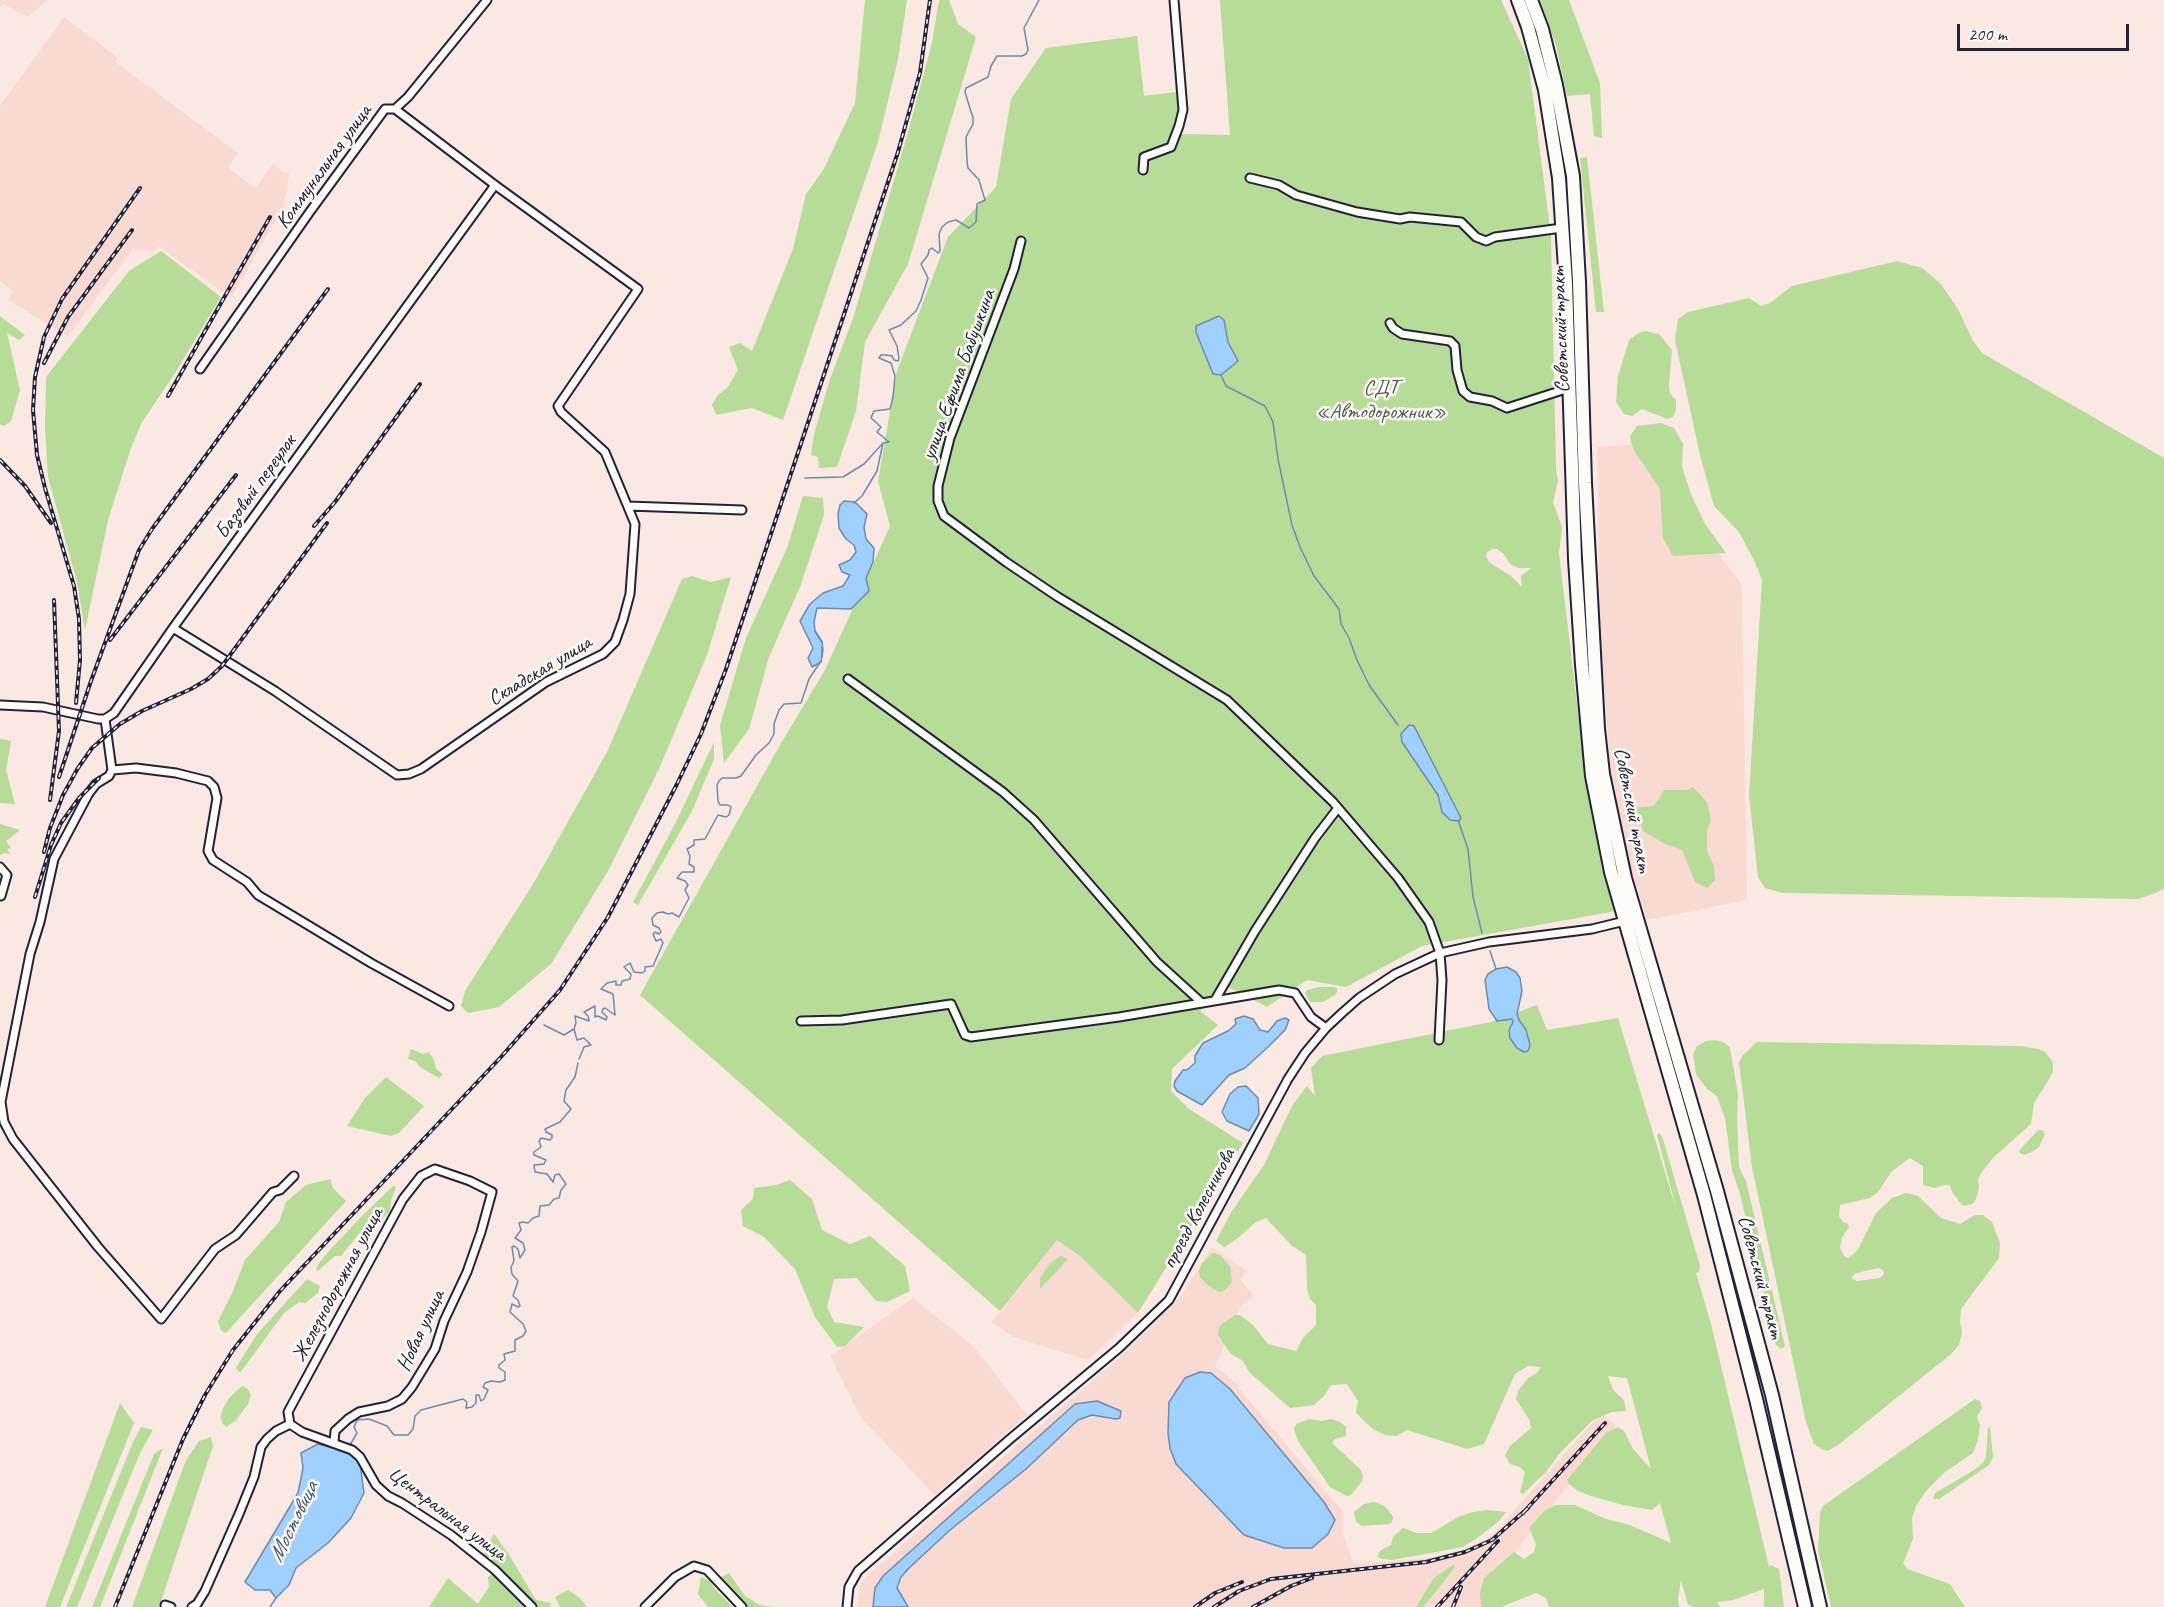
<!DOCTYPE html>
<meta charset="utf-8">
<style>
body{margin:0}
#map{position:relative;width:2164px;height:1607px;overflow:hidden;background:#fae8e2;font-family:Caveat,sans-serif}
canvas{display:block}
.scale{position:absolute;left:1957px;top:24px;width:172px;height:27px;box-sizing:border-box;border:3px solid #22223b;border-top:0;padding-left:8px;font-size:18px;line-height:21px;white-space:nowrap;color:#22223b;-webkit-text-stroke:4px #fdfcf7;paint-order:stroke}
</style>
<div id="map">
<canvas width="2164" height="1607"></canvas>
<div class="scale">200 m</div>
</div>
<script>
const ctx = document.querySelector('canvas').getContext('2d');
ctx.lineJoin = 'round';
function fill(path, color) {
  ctx.fillStyle = color;
  ctx.fill(path, 'evenodd');
}
function shape(rows) {
  const path = new Path2D();
  for (const r of rows) {
    path.moveTo(r[0], r[1]);
    for (let i = 2; i < r.length; i += 2) path.lineTo(r[i], r[i + 1]);
  }
  return path;
}
function trace(path, color, width, dash) {
  ctx.strokeStyle = color;
  ctx.lineWidth = width;
  ctx.lineCap = dash ? 'butt' : 'round';
  ctx.setLineDash(dash || []);
  ctx.stroke(path);
}
function label(font, color, halo, rows, align = 'center') {
  ctx.font = font + ' Caveat,sans-serif';
  ctx.lineWidth = 5;
  ctx.setLineDash([]);
  ctx.textBaseline = 'middle';
  ctx.strokeStyle = halo;
  ctx.fillStyle = color;
  for (const [text, x, y, turn = 0] of rows) {
    ctx.save();
    ctx.translate(x, y);
    ctx.rotate((+turn || 0) * Math.PI / 180);
    ctx.textAlign = isNaN(turn) ? turn : align;
    if (halo) ctx.strokeText(text, 0, 0);
    ctx.fillText(text, 0, 0);
    ctx.restore();
  }
}
const built = shape([
 [0,0,47,0,28,17,3,4,0,8],
 [64,17,118,58,115,62,238,153,228,168,256,188,273,164,283,172,290,173,283,207,231,298,158,246,154,251,133,249,68,336,8,300,13,291,0,281,0,106],
 [1637,444,1742,585,1747,900,1647,920,1631,868,1610,764,1600,629,1597,447],
 [1057,1240,1080,1256,1138,1313,1088,1360,1013,1337,992,1322],
 [1212,1247,1247,1271,1240,1279,1254,1296,1241,1306,1215,1367,1228,1375,1343,1512,1343,1535,1354,1564,1429,1558,1463,1550,1485,1540,1496,1531,1601,1413,1616,1426,1528,1535,1512,1558,1495,1607,857,1607,861,1582,941,1510,955,1500,956,1498,1119,1358,1181,1296],
 [913,1298,974,1347,1027,1415,935,1495,861,1418,830,1356]
]);
const green = shape([
 [865,0,907,0,898,59,878,142,783,420,752,408,716,415,712,405,717,396,728,387,738,370,729,347,740,343,752,351,793,249,806,194,824,169,855,103],
 [939,0,949,0,958,24,976,37,908,264,865,342,856,411,837,467,819,468,818,457,811,455,814,434,829,382,853,318,907,136,932,43],
 [1220,0,1501,0,1528,59,1551,236,1556,469,1558,481,1553,502,1562,527,1559,553,1586,780,1616,911,1422,946,1346,987,1307,980,1267,1007,1228,987,1200,1011,1218,1025,1172,1069,1171,1091,1189,1109,1243,1143,1138,1313,1080,1256,1057,1240,1000,1311,640,995,780,745,825,670,890,526,878,481,897,371,948,237,996,187,1011,99,1046,48,1137,36,1144,96,1176,92,1182,134,1230,135],
 [1492,549,1497,549,1504,554,1510,564,1518,568,1531,568,1521,576,1522,587,1511,576,1490,563,1486,557,1487,552],
 [1540,0,1569,0,1600,83,1602,138,1594,136,1590,94,1567,96,1556,45],
 [1587,157,1604,312,1596,312,1580,158],
 [161,251,221,297,175,373,142,422,131,448,108,520,85,630,77,582,48,477,45,427,46,377,129,271],
 [1897,261,1922,268,1940,283,1958,309,1973,341,1982,353,2164,458,2164,889,2155,893,2138,899,1782,893,1765,888,1758,877,1749,796,1762,580,1755,562,1739,532,1714,506,1700,455,1675,340,1678,319,1688,312,1749,298,1761,306,1770,303,1792,286],
 [0,316,25,335,19,340,7,333,20,390,11,421,4,426,0,424],
 [1645,331,1659,334,1672,350,1669,384,1670,394,1676,400,1676,410,1673,417,1667,419,1642,409,1632,416,1624,414,1616,402,1618,376,1629,340,1637,334],
 [1661,423,1674,428,1683,444,1682,467,1691,494,1705,524,1726,553,1673,556,1663,538,1660,489,1633,449,1630,436,1637,426],
 [803,496,823,498,824,515,800,587,769,657,749,729,724,763,720,725,746,638,787,548],
 [692,576,711,582,731,577,707,655,659,769,608,871,551,964,499,1007,468,1013,461,1006,465,991,532,886,607,752,682,579],
 [0,739,11,741,6,770,15,804,0,803],
 [714,742,714,759,692,811,638,905,633,902,675,824],
 [1693,787,1707,802,1711,819,1707,831,1707,851,1714,866,1715,880,1707,888,1695,882,1682,850,1665,844,1643,831,1635,808,1654,806,1664,790,1687,790],
 [0,824,20,830,6,841,11,848,7,849,10,854,4,853,0,855],
 [1319,987,1333,987,1338,989,1336,994,1323,1002,1310,1002,1305,993,1307,990],
 [1537,1005,1547,1030,1618,1018,1678,1215,1657,1135,1659,1133,1662,1136,1700,1266,1699,1272,1696,1273,1711,1324,1769,1567,1771,1565,1779,1569,1784,1607,1764,1607,1764,1589,1733,1600,1717,1602,1720,1607,1691,1607,1691,1605,1688,1605,1681,1580,1678,1599,1679,1607,1549,1607,1546,1598,1536,1593,1501,1607,1484,1607,1481,1605,1480,1593,1484,1578,1514,1552,1524,1559,1534,1552,1536,1544,1529,1528,1544,1511,1555,1505,1575,1505,1606,1519,1630,1525,1671,1543,1660,1503,1652,1510,1623,1505,1591,1496,1578,1491,1569,1484,1567,1480,1606,1433,1618,1427,1624,1431,1633,1449,1651,1469,1627,1378,1608,1376,1613,1390,1624,1400,1626,1411,1612,1412,1593,1420,1559,1454,1546,1472,1523,1494,1520,1492,1525,1472,1520,1467,1510,1464,1505,1455,1510,1446,1531,1428,1530,1421,1516,1399,1518,1391,1528,1378,1537,1373,1541,1367,1528,1366,1515,1374,1484,1444,1467,1449,1407,1430,1397,1436,1385,1435,1373,1429,1356,1413,1358,1401,1347,1384,1331,1385,1324,1396,1314,1405,1290,1408,1249,1372,1243,1361,1230,1353,1218,1335,1219,1327,1222,1324,1235,1315,1240,1315,1254,1326,1268,1344,1296,1351,1303,1338,1316,1325,1316,1305,1310,1299,1307,1289,1306,1255,1292,1246,1266,1218,1256,1222,1238,1238,1224,1247,1216,1241,1232,1211,1264,1165,1292,1106,1307,1086,1315,1096,1311,1068,1322,1056,1491,1022],
 [1717,1040,1725,1043,1730,1048,1738,1094,1737,1118,1739,1167,1746,1181,1785,1346,1781,1349,1776,1345,1740,1194,1732,1170,1725,1118,1717,1096,1707,1089,1696,1074,1693,1054,1697,1046,1706,1041],
 [1757,1042,2020,1046,2039,1049,2045,1052,2053,1062,2053,1071,2048,1081,2034,1103,2031,1124,1993,1158,1982,1172,1978,1179,1979,1188,1976,1199,1972,1204,1963,1206,1952,1192,1950,1185,1945,1185,1934,1188,1923,1185,1923,1166,1910,1158,1892,1171,1878,1192,1870,1198,1840,1205,1839,1216,1842,1221,1848,1224,1849,1227,1842,1238,1840,1248,1844,1256,1848,1258,1857,1251,1876,1213,1892,1198,1906,1193,1918,1196,1941,1218,1960,1224,1975,1215,1983,1215,1992,1222,2000,1243,1999,1258,1961,1309,1960,1322,1962,1332,1959,1345,1951,1354,1838,1445,1828,1451,1821,1449,1814,1444,1806,1422,1752,1167,1739,1062,1743,1055],
 [1878,1268,1883,1270,1884,1274,1880,1278,1857,1281,1851,1278,1856,1273],
 [411,1049,423,1054,429,1052,434,1060,436,1069,443,1074,439,1078,420,1067,415,1061,408,1059],
 [386,1077,424,1106,399,1133,391,1136,347,1126,365,1098],
 [2038,1130,2042,1130,2045,1134,2039,1147,2032,1152,2024,1155,2020,1153,2019,1151],
 [330,1179,333,1188,346,1201,226,1333,221,1331,218,1321,233,1291,245,1260,279,1222,286,1202,306,1185],
 [790,1180,812,1199,822,1230,850,1244,870,1236,905,1266,910,1291,887,1302,876,1301,857,1278,834,1279,827,1307,834,1322,864,1327,845,1346,837,1347,815,1317,795,1269,764,1237,743,1226,741,1210,753,1199,754,1188,776,1185],
 [393,1186,396,1187,391,1200,390,1211,382,1219,362,1230,341,1256,335,1256,318,1271,316,1269,319,1263,330,1250,360,1218],
 [1213,1253,1220,1255,1230,1266,1232,1282,1224,1291,1219,1292,1209,1286,1200,1277,1199,1272,1201,1264],
 [1061,1256,1068,1259,1040,1289,1040,1278,1050,1263],
 [307,1279,320,1286,318,1293,305,1303,299,1302,284,1313,240,1373,236,1368,257,1334],
 [242,1386,247,1388,251,1395,248,1404,236,1420,226,1427,222,1423,221,1416,223,1408,229,1398],
 [1975,1399,1980,1401,1982,1408,1977,1417,1980,1425,1978,1440,1973,1453,1945,1472,1926,1491,1916,1506,1912,1518,1913,1539,1903,1563,1907,1569,1950,1584,1965,1607,1831,1607,1818,1550,1820,1513,1823,1506],
 [120,1403,134,1423,60,1607,45,1607],
 [1309,1419,1322,1421,1331,1419,1340,1422,1346,1427,1346,1436,1335,1439,1332,1443,1360,1469,1363,1476,1362,1481,1351,1495,1347,1496,1330,1487,1298,1441,1294,1429,1296,1424],
 [141,1427,153,1430,140,1453,77,1607,66,1607,133,1442],
 [1988,1427,1990,1428,1993,1457,1989,1465,1939,1499,1933,1499,1935,1493,1971,1472,1983,1463,1986,1457],
 [211,1437,213,1446,159,1607,132,1607,186,1460,199,1441],
 [163,1448,100,1607,92,1607,154,1454],
 [1374,1502,1383,1505,1389,1511,1393,1517,1392,1522,1389,1524,1362,1526,1356,1522,1354,1512,1364,1504],
 [1487,1510,1506,1512,1498,1522,1480,1536,1463,1547,1392,1560,1381,1559,1377,1556,1381,1550,1391,1545,1393,1537,1403,1528,1417,1533,1431,1533,1460,1516,1473,1512],
 [494,1534,508,1553,536,1600,551,1603,550,1607,536,1607,483,1554],
 [1453,1565,1455,1566,1446,1579,1423,1607,1416,1607,1434,1578],
 [493,1573,527,1607,429,1607,448,1578,478,1604,489,1587,488,1577],
 [729,1573,745,1596,760,1605,774,1607,746,1607,720,1578],
 [701,1577,710,1581,715,1589,733,1607,708,1607,698,1594],
 [568,1590,580,1598,587,1607,560,1607,555,1597]
]);
const water = shape([
 [1219,316,1224,320,1228,342,1238,361,1221,375,1213,374,1196,332,1196,326,1219,316],
 [844,501,855,502,867,514,864,527,866,539,874,548,873,562,866,578,869,591,851,609,817,608,814,622,815,631,822,642,823,650,821,662,812,667,808,658,813,648,800,621,810,604,823,593,843,586,850,575,842,572,839,565,850,560,856,552,854,545,846,539,839,528,838,514,840,505,844,501],
 [1409,725,1414,726,1461,818,1459,821,1450,820,1442,812,1438,795,1402,742,1401,734,1409,725],
 [1507,967,1516,972,1520,978,1522,991,1517,1014,1519,1020,1526,1030,1530,1045,1528,1051,1524,1052,1517,1048,1510,1038,1509,1030,1513,1022,1512,1019,1497,1021,1489,1009,1485,980,1488,974,1496,969,1507,967],
 [1244,1016,1253,1019,1260,1030,1268,1032,1277,1021,1285,1018,1289,1020,1285,1030,1269,1046,1245,1068,1229,1075,1202,1105,1177,1091,1174,1086,1175,1081,1183,1070,1187,1070,1195,1063,1195,1056,1203,1043,1228,1031,1236,1024,1235,1019,1244,1016],
 [1246,1086,1258,1098,1259,1114,1249,1131,1227,1121,1222,1112,1230,1094,1238,1087,1246,1086],
 [1200,1372,1211,1373,1230,1389,1324,1502,1335,1520,1328,1534,1312,1548,1284,1548,1244,1535,1176,1464,1170,1448,1168,1433,1169,1402,1185,1378,1200,1372],
 [1097,1401,1121,1411,1120,1418,1116,1419,1092,1415,1078,1420,1026,1469,950,1530,908,1569,901,1577,897,1588,908,1607,873,1607,875,1588,883,1576,1075,1404,1097,1401],
 [318,1444,345,1451,360,1463,364,1493,351,1518,328,1543,296,1568,289,1585,276,1598,270,1590,255,1590,245,1582,298,1493,303,1468,301,1453,318,1444]
]);
const stream = shape([
 [1221,375,1226,386,1265,406,1273,422,1278,459,1292,525,1300,547,1314,576,1339,609,1341,624,1349,638,1357,660,1369,685,1398,725],
 [805,478,843,477,864,464,883,443],
 [854,503,862,496,877,471,883,443,889,442,877,432,881,427,871,418,874,411,890,409,893,397,895,376,891,363,879,358,881,355,886,355,892,356,894,360,898,361,899,358,897,346,889,330,901,325,916,311,921,300,928,278,921,264,928,255,929,250,932,248,938,253,940,251,939,234,942,227,948,222,956,220,969,228,976,222,977,204,985,200,979,180,968,168,967,161,966,137,973,124,973,118,965,92,966,88,988,77,991,66,997,56,1022,56,1026,54,1028,50,1024,28,1039,0],
 [815,631,822,642],
 [822,657,822,647],
 [1458,820,1468,849,1473,897,1482,933],
 [1490,951,1496,969],
 [544,1025,564,1035,574,1029],
 [579,1059,584,1047,591,1045,584,1038,577,1040,574,1029,576,1023,575,1016,589,1021,588,1016,584,1012,595,1006,595,1017,598,1016,606,1020,607,1017,602,1012,603,1009,605,1008,615,1015,613,994,601,989,607,983,616,981,616,985,621,985,622,981,630,979,631,974,624,967,630,963,634,972,642,973,645,971,645,967,653,966,663,943,661,939,656,941,653,934,655,932,659,934,661,932,659,928,653,925,652,918,657,913,663,912,668,914,672,913,679,917,689,898,685,890,688,885,685,881,677,878,682,872,694,872,694,867,689,864,690,856,687,849,694,845,694,840,705,839,718,815,726,817,729,815,731,807,728,805,720,805,718,801,717,785,719,781,722,778,736,778,741,776,756,755,769,743,774,734,774,724,779,710,784,704,801,703,809,679,821,661],
 [350,1445,357,1433,354,1427,357,1420,369,1419,387,1426,394,1435,408,1435,413,1429,415,1416,421,1410,463,1399,467,1402,466,1408,472,1407,476,1403,476,1395,479,1395,481,1401,484,1399,488,1390,483,1387,485,1383,491,1381,500,1382,505,1380,505,1372,499,1368,499,1365,505,1360,504,1354,515,1351,515,1340,523,1336,526,1331,523,1324,510,1312,512,1304,518,1307,520,1306,518,1300,513,1296,518,1281,512,1274,511,1267,514,1261,512,1247,514,1246,518,1249,520,1258,525,1250,523,1243,515,1238,521,1230,519,1223,523,1222,528,1223,533,1218,539,1216,540,1206,549,1205,554,1199,559,1198,561,1190,566,1184,559,1174,555,1175,553,1182,547,1174,535,1172,534,1165,544,1164,546,1160,534,1155,534,1152,541,1147,539,1141,541,1138,550,1140,552,1138,552,1135,546,1132,545,1129,560,1122,571,1109,564,1101,566,1090,575,1077,578,1063],
 [270,1607,276,1598]
]);
const street = shape([
 [1143,170,1144,157,1171,147,1179,126,1183,110,1174,0],
 [1250,178,1279,185,1296,195,1357,212,1400,219,1410,217,1461,222,1476,237,1486,241,1495,237,1562,228],
 [1021,241,1014,269,950,438,938,486,938,501,944,516,1006,562,1058,597,1227,700,1333,802,1398,878,1429,922,1440,953,1442,980,1439,1040],
 [1390,323,1393,328,1402,334,1450,341,1455,346,1457,370,1463,391,1470,397,1492,401,1507,408,1569,388],
 [200,369,309,213,385,109,395,109,408,97,487,0],
 [628,506,742,510],
 [173,628,275,691,397,775,409,774,421,769,546,682,603,654,615,642,623,620,630,594,635,524,605,452,561,412,558,406,638,289,495,185,395,109],
 [848,679,1003,792,1034,820,1157,962,1202,1003],
 [0,705,43,707,98,719,105,719,114,713,173,628,495,185],
 [105,719,112,770,109,776,96,784,89,793,54,859,40,922,30,954,1,1102,4,1122,13,1139,98,1247,161,1319,215,1249,236,1235,273,1192,280,1190,294,1176],
 [112,770,136,768,176,773,208,781,214,787,217,798,208,851,213,860,247,882,258,895,371,963,449,1006],
 [0,867,7,875,1,896],
 [1215,1000,1255,931,1315,838,1338,808],
 [801,1021,842,1020,951,1004,965,1035,971,1037,1119,1017,1279,990,1295,993,1311,1017,1326,1028],
 [334,1442,335,1431,348,1419,359,1412,388,1406,402,1399,412,1387,435,1349,444,1321,467,1272,481,1232,492,1192,470,1181,435,1169,421,1176,403,1199,288,1412,290,1424,302,1432,352,1450,360,1457,376,1485,388,1496,402,1503,451,1535,495,1570,532,1607],
 [165,1605,171,1607],
 [192,1607,197,1604,205,1591,239,1514,254,1477,261,1447,267,1439,276,1431,290,1424],
 [645,1607,675,1577,694,1566,707,1570,742,1607],
 [847,1607,849,1587,858,1571,1010,1439,1119,1348,1169,1300,1288,1079,1305,1053,1326,1028,1342,1013,1359,998,1395,974,1440,953,1489,942,1592,929,1625,921]
]);
const highway = shape([
 [1518,0,1528,27,1545,90,1559,178,1566,283,1575,559,1582,665,1592,776,1611,872,1704,1195,1756,1399,1805,1607],
 [1531,0,1542,29,1556,85,1573,176,1579,282,1585,483,1598,729,1603,774,1625,878,1717,1191,1772,1395,1820,1607]
]);
const rail = shape([
 [44,363,68,317,132,230],
 [168,396,270,217],
 [0,460,25,486,51,523],
 [314,526,335,502,420,384],
 [110,640,236,475],
 [76,703,80,660,79,619,74,586,45,488,37,455,33,410,35,377,44,337,62,299,140,188],
 [59,777,91,681,139,550,152,529,328,289],
 [50,800,59,731,54,600],
 [44,852,50,828,63,795,78,768,92,748,120,724,142,711,191,689,208,679,222,666,327,523],
 [35,897,51,845,61,823,79,798,99,778],
 [1522,1514,1605,1423],
 [115,1607,183,1439,205,1395,233,1350,280,1291,501,1057,560,990,608,917,677,784,701,734,726,669,898,152,920,73,930,0],
 [1195,1607,1215,1593,1242,1582],
 [1214,1607,1239,1591,1271,1579,1426,1562,1465,1552,1492,1540,1528,1508],
 [1253,1607,1291,1586,1312,1578],
 [1437,1607,1498,1541],
 [1453,1607,1461,1587]
]);
const streetNames = [
 ["Коммунальная улица",324,167,-54],
 ["Советский тракт",1561,330,-92],
 ["улица Ефима Бабушкина",959,375,-70],
 ["Базовый переулок",256,487,-54],
 ["Складская улица",540,671,-31],
 ["Советский тракт",1632,810,79],
 ["проезд Колесникова",1199,1209,-62],
 ["Советский тракт",1760,1277,75],
 ["Железнодорожная улица",338,1285,-62],
 ["Новая улица",421,1331,-65],
 ["Центральная улица",447,1514,37]
];
const parkNames = [
 ["СДТ",1381,388],
 ["«Автодорожник»",1381,412]
];
const waterNames = [
 ["Мостовица",294,1522,-64]
];
fill(built, '#f8dad3');
fill(green, '#b6dc97');
fill(water, '#a0d0fd');
trace(water, '#6e8aaf', 1.5);
trace(stream, '#6e8aaf', 1.5);
trace(street, '#22223b', 11);
trace(highway, '#22223b', 16);
trace(street, '#fdfcf7', 7);
trace(highway, '#fdfcf7', 12);
trace(rail, '#22223b', 4);
trace(rail, '#fdfcf7', 1.5, [4.5]);
label('21px', '#22223b', '#fdfcf7', streetNames);
label('21px', '#4e5a57', '#fdfcf7', parkNames);
label('italic 22px', '#485675', '#fdfcf7', waterNames);
</script>
